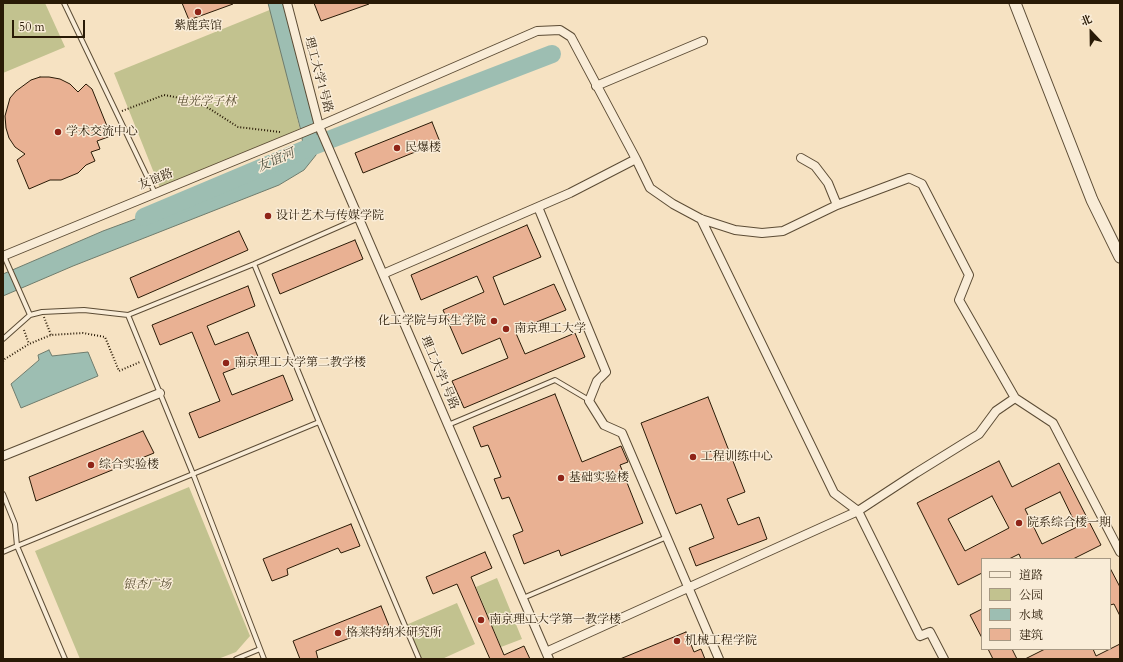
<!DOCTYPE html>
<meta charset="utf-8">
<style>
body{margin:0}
#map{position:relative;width:1123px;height:662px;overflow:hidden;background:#f6e2c2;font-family:Cardo,"Noto Serif SC",serif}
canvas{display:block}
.frame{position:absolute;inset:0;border:4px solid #291a06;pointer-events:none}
.legend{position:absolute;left:981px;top:558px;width:130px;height:92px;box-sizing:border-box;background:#f9ecd7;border:1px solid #a69883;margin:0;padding:5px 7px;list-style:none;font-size:12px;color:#291a06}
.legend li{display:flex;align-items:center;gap:8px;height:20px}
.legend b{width:20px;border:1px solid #a69883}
.north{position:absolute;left:1071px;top:12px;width:40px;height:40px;-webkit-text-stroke:3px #f9ecd7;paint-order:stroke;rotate:338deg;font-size:11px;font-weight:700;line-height:16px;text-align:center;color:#291a06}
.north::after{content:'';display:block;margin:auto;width:14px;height:18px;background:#291a06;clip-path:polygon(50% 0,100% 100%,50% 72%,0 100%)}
.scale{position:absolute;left:12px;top:20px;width:73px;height:18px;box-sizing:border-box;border:2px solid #291a06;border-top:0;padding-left:5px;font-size:12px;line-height:14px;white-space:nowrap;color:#291a06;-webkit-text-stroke:3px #f9ecd7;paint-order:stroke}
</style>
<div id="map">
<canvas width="1123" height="662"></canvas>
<div class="frame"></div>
<ul class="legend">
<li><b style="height:5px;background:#f9ecd7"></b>道路</li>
<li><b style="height:11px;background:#c2c28f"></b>公园</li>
<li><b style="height:11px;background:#9dbeb2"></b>水域</li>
<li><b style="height:11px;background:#e9b193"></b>建筑</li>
</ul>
<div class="north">北</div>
<div class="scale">50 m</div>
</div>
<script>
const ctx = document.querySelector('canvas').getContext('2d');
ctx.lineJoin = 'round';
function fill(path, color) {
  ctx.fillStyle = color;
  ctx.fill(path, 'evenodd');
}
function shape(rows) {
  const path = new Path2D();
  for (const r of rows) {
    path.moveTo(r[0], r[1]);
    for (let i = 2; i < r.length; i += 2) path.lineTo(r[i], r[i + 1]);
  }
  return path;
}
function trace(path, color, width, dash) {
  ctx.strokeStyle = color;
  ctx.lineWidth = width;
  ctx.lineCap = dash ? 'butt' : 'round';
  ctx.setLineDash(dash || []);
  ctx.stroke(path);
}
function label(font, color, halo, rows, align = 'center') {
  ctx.font = font + ' Cardo,"Noto Serif SC",serif';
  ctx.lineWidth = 3;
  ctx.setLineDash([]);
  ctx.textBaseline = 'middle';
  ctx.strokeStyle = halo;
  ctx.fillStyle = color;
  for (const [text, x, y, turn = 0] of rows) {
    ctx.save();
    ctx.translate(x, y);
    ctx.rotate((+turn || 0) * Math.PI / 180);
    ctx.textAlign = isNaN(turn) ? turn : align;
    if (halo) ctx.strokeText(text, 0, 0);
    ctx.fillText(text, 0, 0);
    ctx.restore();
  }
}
const green = shape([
 [3,3,45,3,65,47,3,73],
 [272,9,300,130,160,188,114,73],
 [189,487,250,636,236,652,218,659,80,659,35,551],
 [497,578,522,639,501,647,476,587],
 [457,603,475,644,442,659,420,659,406,625]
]);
const water = shape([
 [268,3,283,3,318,138,316,155,304,170,279,185,73,266,3,296,3,274,103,231,281,165,300,152,303,145,301,131,268,3],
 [49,350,52,356,88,352,98,376,21,408,11,384,39,360,38,355,49,350]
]);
const river = shape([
 [144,217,308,148,552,54]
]);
const building = shape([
 [182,3,233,3,233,4,189,20,182,3],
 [314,3,369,3,369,4,321,21,314,3],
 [40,77,49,77,60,79,70,84,78,92,86,84,92,89,111,136,97,141,100,149,91,152,95,161,86,165,78,173,61,180,50,180,29,189,17,160,25,154,15,147,9,138,6,128,5,116,10,98,16,91,31,80,40,77],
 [432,122,440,142,363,173,355,153,432,122],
 [527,225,541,257,493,277,504,305,554,284,566,310,515,331,525,354,575,333,585,357,464,408,452,381,508,358,500,338,462,354,443,310,484,292,477,276,421,300,411,275,527,225],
 [239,231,248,250,138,298,130,278,239,231],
 [355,240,363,259,280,294,272,274,355,240],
 [248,286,255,306,207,326,215,345,248,332,259,359,223,373,232,395,283,375,293,400,199,438,189,413,220,401,192,332,160,345,152,325,248,286],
 [555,394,582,462,621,446,628,462,620,465,643,523,561,556,559,550,524,564,513,535,523,531,509,497,502,499,494,479,501,477,488,445,481,447,473,427,555,394],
 [708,397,745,492,727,499,738,525,759,517,767,539,696,566,689,548,714,538,701,504,676,514,641,423,708,397],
 [143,431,154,453,36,501,29,477,143,431],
 [999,461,1012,487,1059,463,1101,545,1073,559,1021,559,1019,554,1009,559,982,559,982,573,958,585,917,503,999,461],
 [1060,492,1077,527,1042,544,1025,509,1060,492],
 [992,496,1009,528,965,551,948,519,992,496],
 [351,524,360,546,341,553,338,548,287,569,288,575,272,581,263,559,351,524],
 [485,552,492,568,471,577,504,655,524,646,530,659,490,659,457,584,433,594,426,577,485,552],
 [1110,568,1120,587,1120,616,1114,604,1110,605,1110,568],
 [381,606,390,628,370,636,368,631,316,651,318,659,300,659,293,641,381,606],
 [982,609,982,638,970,615,982,609],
 [686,632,694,652,701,649,705,659,620,659,686,632],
 [1120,644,1120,659,1025,659,1045,649,1093,649,1096,656,1120,644],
 [988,649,1012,649,1017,659,993,659,988,649]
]);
const path = shape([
 [122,111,164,95,191,100,210,109,238,127,280,132],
 [44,317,51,335],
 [24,330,29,344],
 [3,362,5,359,29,344,51,335,83,333,105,337,119,371,140,362]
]);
const service = shape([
 [64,3,155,193],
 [4,256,30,315],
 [254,264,319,422,419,659],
 [128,315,193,474,319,422],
 [3,339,30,315,42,312,84,310,128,315,254,264,359,218],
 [448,425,555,380,589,400],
 [3,494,15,524,17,546,3,552],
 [523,598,667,537],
 [65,659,17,546,193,474,264,659],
 [236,659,260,649]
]);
const minor = shape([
 [287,3,319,126,549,659],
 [596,86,703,41],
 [801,158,815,166,828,183,837,205],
 [538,207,606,372,597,381,589,401,604,425,622,433,719,659],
 [701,219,834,493,858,511,916,473,979,434,996,411,1015,398,1053,423,1120,552],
 [3,256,319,126,537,31,560,30,571,37,636,159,650,188,673,204,701,219,735,230,762,233,783,231,837,205,909,178,922,184,969,275,959,300,1015,398],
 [383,274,570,193,636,159],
 [3,456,160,393],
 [546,652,858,511,920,636,930,632,944,659]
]);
const tertiary = shape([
 [1015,3,1092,200,1120,257]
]);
const markers = [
 [198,12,4,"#8f2418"],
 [58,132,4,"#8f2418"],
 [397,148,4,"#8f2418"],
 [268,216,4,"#8f2418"],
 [494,321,4,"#8f2418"],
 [506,329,4,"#8f2418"],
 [226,363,4,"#8f2418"],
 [693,457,4,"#8f2418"],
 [91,465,4,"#8f2418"],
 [561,478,4,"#8f2418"],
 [1019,523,4,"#8f2418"],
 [481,620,4,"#8f2418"],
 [338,633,4,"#8f2418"],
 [677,641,4,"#8f2418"]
];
const poiNames = [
 ["紫鹿宾馆",198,26,"center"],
 ["学术交流中心",66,132],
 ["民爆楼",405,148],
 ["设计艺术与传媒学院",276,216],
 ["化工学院与环生学院",486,321,"right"],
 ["南京理工大学",514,329],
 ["南京理工大学第二教学楼",234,363],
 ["工程训练中心",701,457],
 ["综合实验楼",99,465],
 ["基础实验楼",569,478],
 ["院系综合楼一期",1027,523],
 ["南京理工大学第一教学楼",489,620],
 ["格莱特纳米研究所",346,633],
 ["机械工程学院",685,641]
];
const streetNames = [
 ["理工大学1号路",318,75,75],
 ["友谊路",156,180,-22],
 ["理工大学1号路",439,373,67]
];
const parkNames = [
 ["电光学子林",206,102],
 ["银杏广场",147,585]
];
const waterNames = [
 ["友谊河",276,161,-23]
];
fill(green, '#c2c28f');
fill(water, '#9dbeb2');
trace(water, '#6f7c6d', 1);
trace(river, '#9dbeb2', 18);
fill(building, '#e9b193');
trace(building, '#291a06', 1);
trace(service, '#5c4c35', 6);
trace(minor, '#5c4c35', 10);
trace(tertiary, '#5c4c35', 13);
trace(path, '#291a06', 2, [1, 2]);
trace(service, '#f9ecd7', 4);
trace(minor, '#f9ecd7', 8);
trace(tertiary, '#f9ecd7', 11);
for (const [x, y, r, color] of markers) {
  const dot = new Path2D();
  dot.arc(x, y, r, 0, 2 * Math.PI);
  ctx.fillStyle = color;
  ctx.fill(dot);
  trace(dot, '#f9ecd7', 1.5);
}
label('12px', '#291a06', '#f9ecd7', poiNames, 'left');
label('12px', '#291a06', '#f9ecd7', streetNames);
label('italic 12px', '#574c2f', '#f9ecd7', parkNames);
label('italic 13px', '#525342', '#f9ecd7', waterNames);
</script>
